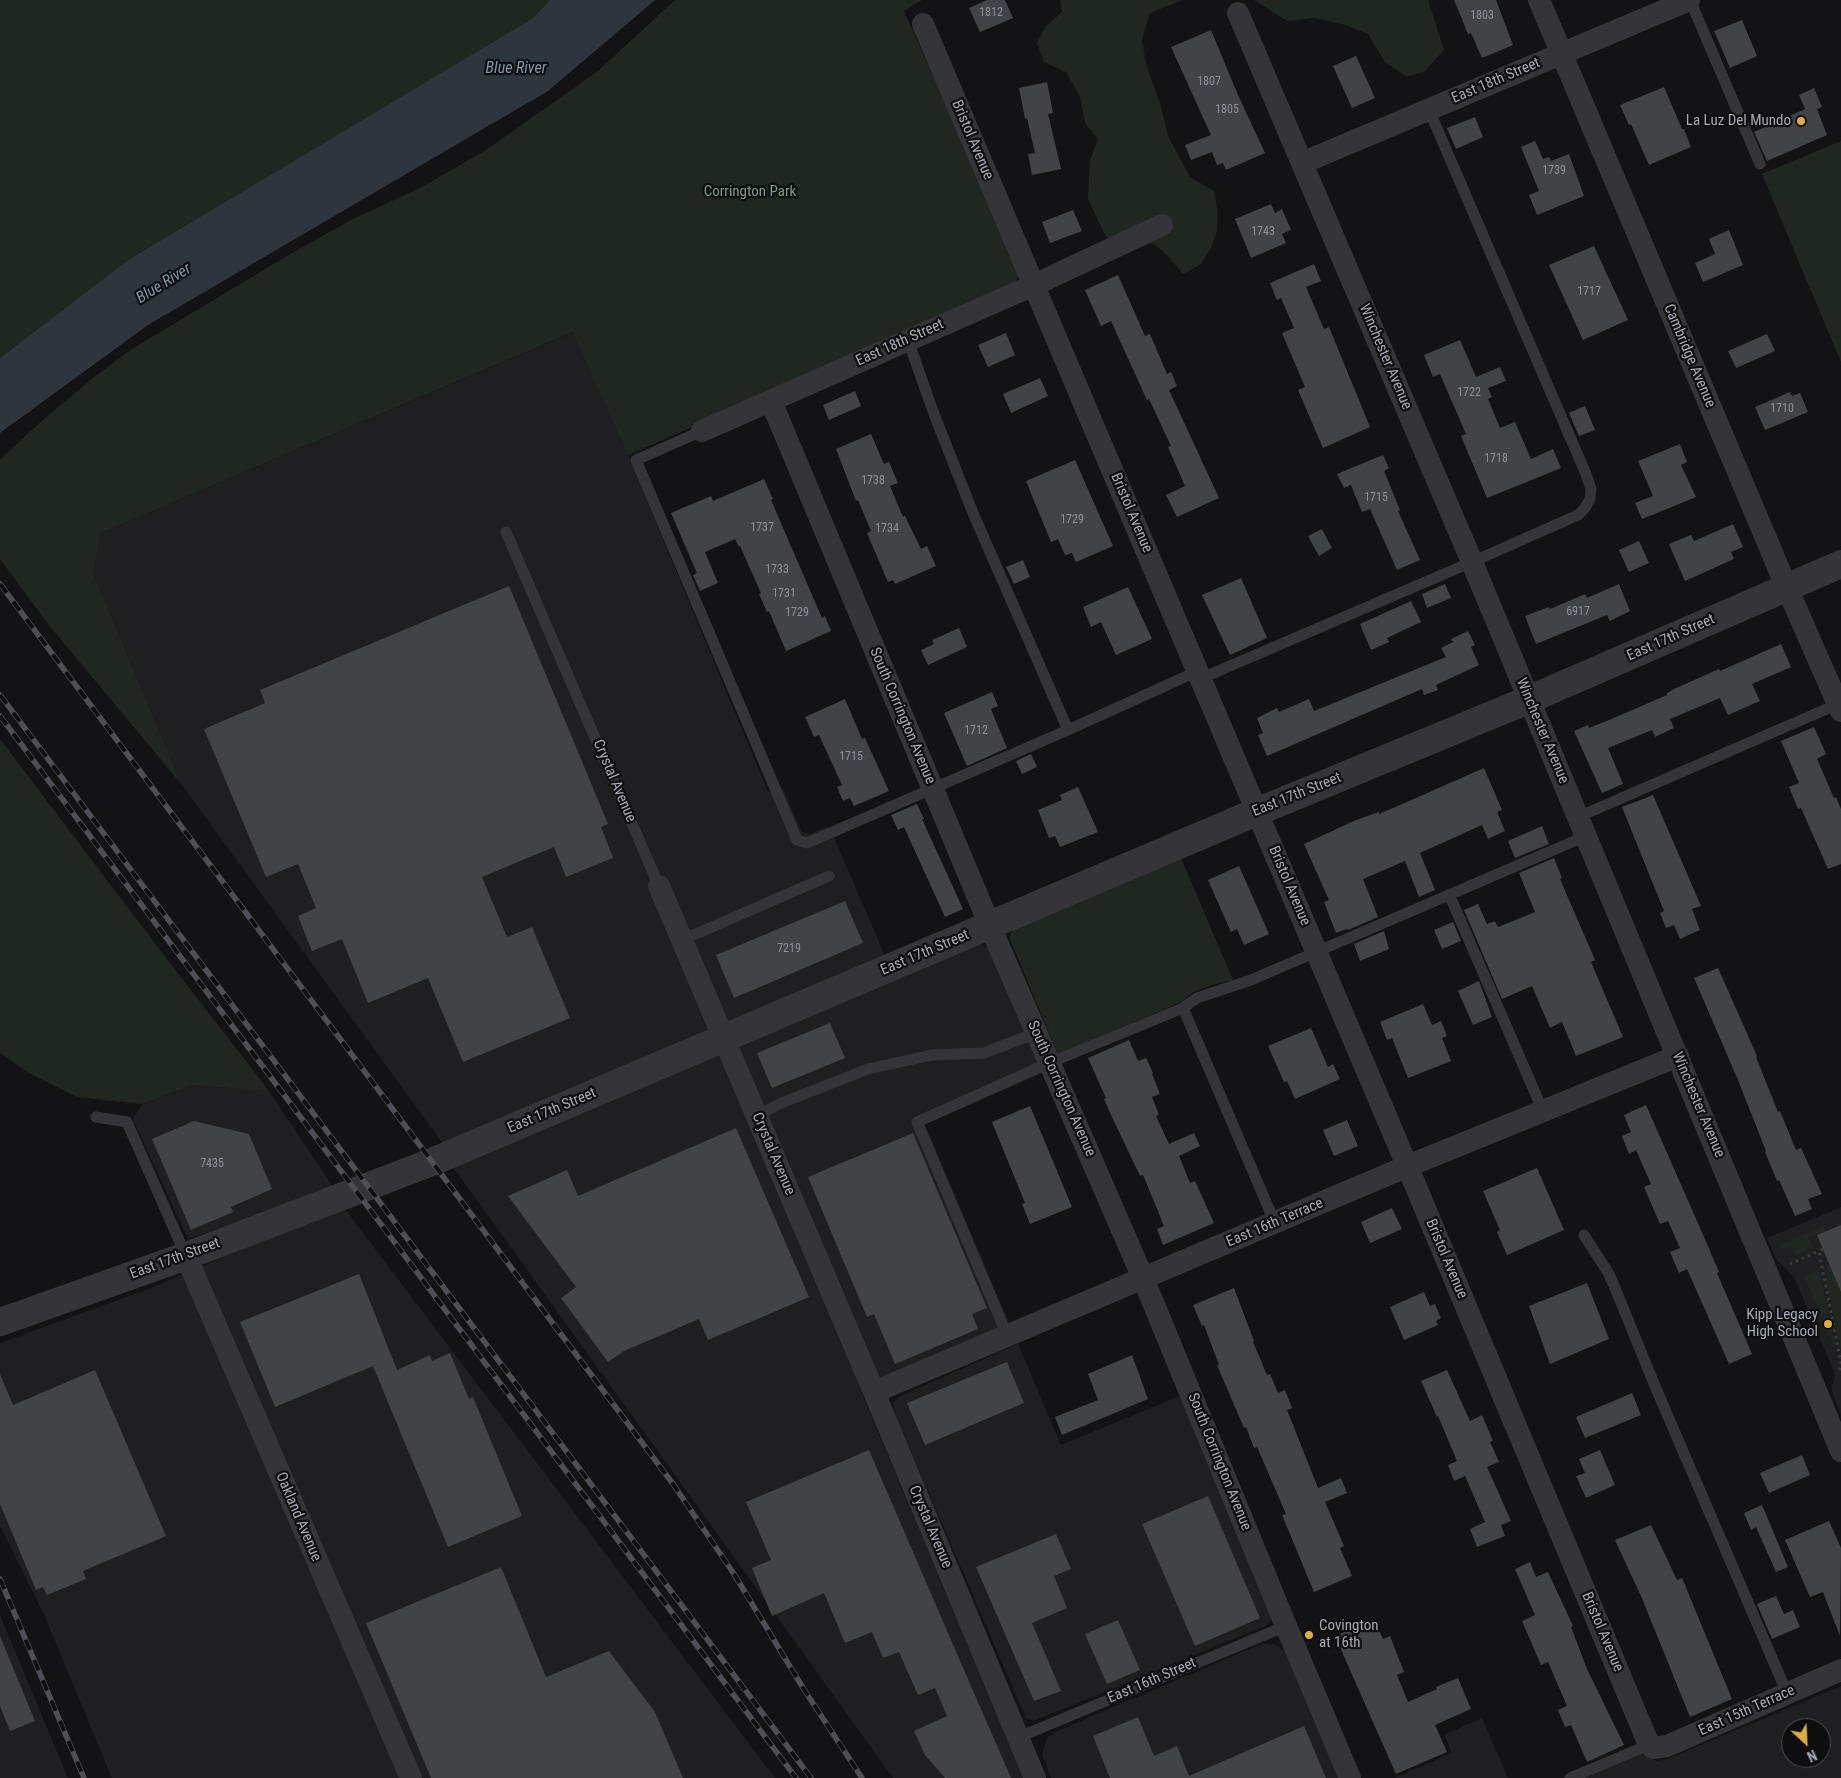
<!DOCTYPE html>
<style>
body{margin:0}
#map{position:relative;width:1841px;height:1778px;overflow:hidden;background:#131315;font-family:"Roboto Condensed",sans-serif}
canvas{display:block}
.north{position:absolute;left:1781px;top:1718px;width:50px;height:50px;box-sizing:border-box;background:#0e0e10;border:1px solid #4b4c52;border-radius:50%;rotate:155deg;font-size:14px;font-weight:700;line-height:20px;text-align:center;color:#a6aab4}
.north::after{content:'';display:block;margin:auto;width:18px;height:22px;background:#deac42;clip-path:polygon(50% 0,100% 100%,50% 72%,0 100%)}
</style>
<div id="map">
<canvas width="1841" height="1778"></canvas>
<div class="north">N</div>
</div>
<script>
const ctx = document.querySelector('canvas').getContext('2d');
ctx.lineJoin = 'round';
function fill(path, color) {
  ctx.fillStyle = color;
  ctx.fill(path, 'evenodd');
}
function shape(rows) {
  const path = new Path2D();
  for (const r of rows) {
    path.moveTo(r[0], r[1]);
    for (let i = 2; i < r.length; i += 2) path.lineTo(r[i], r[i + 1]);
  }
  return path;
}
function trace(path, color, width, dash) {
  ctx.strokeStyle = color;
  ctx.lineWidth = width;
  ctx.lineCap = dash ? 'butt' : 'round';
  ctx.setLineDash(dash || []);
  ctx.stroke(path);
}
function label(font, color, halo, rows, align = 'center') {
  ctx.font = font + ' "Roboto Condensed",sans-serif';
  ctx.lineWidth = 4.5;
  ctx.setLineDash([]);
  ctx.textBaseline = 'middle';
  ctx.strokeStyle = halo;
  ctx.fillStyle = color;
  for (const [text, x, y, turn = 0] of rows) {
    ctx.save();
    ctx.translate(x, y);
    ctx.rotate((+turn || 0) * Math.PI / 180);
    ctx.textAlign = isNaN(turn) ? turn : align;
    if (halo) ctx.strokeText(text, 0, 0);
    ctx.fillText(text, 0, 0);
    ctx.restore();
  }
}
const built = shape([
 [574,332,628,455,768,792,783,789,802,832,810,834,829,826,886,958,443,1144,182,785,93,573,101,533],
 [977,943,988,948,1043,1073,925,1124,1010,1325,859,1387,1024,1778,893,1778,453,1167],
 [193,1085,269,1091,334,1188,188,1239,133,1119,142,1104],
 [1841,1207,1841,1415,1831,1389,1835,1376,1834,1372,1794,1277,1777,1260,1767,1238],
 [345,1209,775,1778,112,1778,45,1617,0,1526,0,1343,151,1288,270,1237],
 [1018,1344,1061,1445,1182,1395,1272,1619,1265,1626,1034,1721,1026,1718,896,1417,893,1404,898,1397],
 [0,1615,68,1778,0,1778],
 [1265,1644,1274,1644,1281,1648,1287,1654,1339,1778,1051,1778,1042,1755,1047,1738,1055,1732,1254,1647],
 [1841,1686,1841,1778,1564,1778,1640,1746,1646,1756,1656,1761,1670,1758],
 [1791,1728,1821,1728,1821,1758,1791,1758],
 [1482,1718,1508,1778,1394,1778,1452,1753,1444,1735]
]);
const green = shape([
 [0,0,550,0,533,18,128,260,0,358],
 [675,0,922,0,904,11,1016,261,1019,270,1017,280,1009,289,628,455,573,332,101,533,93,573,182,785,48,624,0,559,0,460,36,426,94,377,132,349,287,256,351,220,422,187,486,150,598,71],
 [1060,0,1183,0,1150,13,1142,39,1146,64,1161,106,1168,136,1190,177,1214,191,1218,214,1217,231,1211,248,1200,265,1183,274,1168,256,1154,244,1106,237,1088,199,1090,160,1098,139,1085,123,1080,96,1066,72,1044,62,1037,43,1046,26,1062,12],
 [1254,0,1428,0,1444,50,1425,71,1407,77,1385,62,1368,34,1346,25,1315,18,1287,21],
 [1841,141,1841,362,1762,174],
 [0,739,160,950,269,1091,193,1085,142,1104,77,1097,27,1072,0,1053],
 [1181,858,1233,980,1211,985,1192,993,1181,1002,1058,1054,1010,939,1011,933,1015,928],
 [1824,1226,1826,1231,1808,1237,1813,1248,1795,1256,1791,1247,1781,1249,1779,1245],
 [1830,1266,1841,1292,1841,1351,1824,1269],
 [1819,1269,1836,1351,1804,1276]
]);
const water = shape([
 [550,0,655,0,548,91,148,325,0,433,0,358,128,260,533,18]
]);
const building = shape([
 [987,0,1005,0,1013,18,980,32,969,8],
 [1454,0,1496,0,1513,45,1482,58,1471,33,1468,34],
 [1742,20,1757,56,1730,68,1714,31],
 [1211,30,1238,95,1265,153,1226,170,1223,163,1217,165,1212,152,1191,160,1185,145,1211,135,1171,47],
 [1356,56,1375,98,1352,108,1333,66],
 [1047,82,1053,113,1048,114,1061,169,1032,175,1028,154,1035,153,1027,118,1025,119,1019,88],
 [1664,87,1682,129,1684,129,1691,147,1649,165,1631,124,1629,125,1620,105],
 [1814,88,1822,107,1817,109,1827,135,1767,161,1754,132,1805,109,1799,95],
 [1475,117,1483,137,1456,149,1447,128],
 [1535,141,1543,159,1549,157,1551,161,1569,154,1584,196,1537,215,1529,195,1539,191,1521,147],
 [1271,204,1275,213,1282,209,1291,230,1282,234,1286,243,1251,258,1235,219],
 [1073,210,1082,231,1050,243,1042,222],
 [1729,230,1743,265,1703,282,1695,263,1715,254,1709,239],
 [1594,246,1628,320,1583,340,1549,265],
 [1314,264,1321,281,1306,287,1324,329,1329,327,1370,427,1323,448,1298,390,1305,387,1282,333,1294,328,1281,298,1277,300,1270,283],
 [1118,275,1145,336,1150,334,1167,374,1171,372,1177,386,1169,390,1219,498,1177,517,1166,495,1185,486,1168,447,1171,446,1149,399,1147,400,1111,321,1101,326,1085,290],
 [1006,333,1015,355,988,367,978,345],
 [1767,334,1775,351,1736,368,1728,351],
 [1460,340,1476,377,1500,367,1506,381,1488,388,1492,397,1488,399,1500,428,1515,422,1531,459,1553,449,1561,468,1487,498,1461,436,1466,434,1440,374,1433,377,1424,355],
 [1040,378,1048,396,1011,413,1003,394],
 [855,391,861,406,829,420,823,405],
 [1790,392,1792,396,1800,393,1808,412,1765,430,1755,407],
 [1585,406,1595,430,1579,436,1569,413],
 [871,434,884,464,889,462,898,483,890,486,903,517,905,516,921,549,927,546,936,566,895,584,893,580,888,582,867,533,871,531,858,500,856,501,836,449],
 [1680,444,1687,462,1681,465,1696,497,1642,519,1635,503,1653,496,1638,461],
 [1383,455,1389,468,1384,471,1400,510,1398,511,1420,560,1397,570,1370,509,1362,512,1351,485,1344,488,1337,474],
 [1075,460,1113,546,1076,562,1072,553,1065,555,1058,539,1051,542,1026,481],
 [764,479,773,499,771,500,822,618,825,616,831,631,786,651,769,611,767,612,759,594,761,593,740,546,739,547,735,539,705,552,718,583,700,591,693,575,697,573,671,513,711,496,713,501],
 [1733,524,1743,547,1731,552,1734,559,1685,581,1669,544,1691,535,1694,541],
 [1322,529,1332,548,1319,556,1308,536],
 [1639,541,1649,563,1629,572,1619,550],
 [1023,560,1030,577,1014,584,1006,567],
 [1241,578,1267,638,1230,655,1202,595],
 [1445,584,1451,598,1427,608,1422,594],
 [1619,584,1630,611,1610,621,1607,615,1536,644,1525,616,1549,607,1550,609,1585,594,1587,598],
 [509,586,608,824,601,827,613,858,566,877,554,847,482,877,507,937,532,927,570,1018,463,1062,428,978,368,1003,342,939,312,951,298,916,316,908,298,864,266,877,204,729,265,703,260,690],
 [1128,587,1152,639,1116,655,1101,622,1091,627,1083,607],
 [1411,601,1421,622,1387,638,1389,642,1371,650,1360,624],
 [959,628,967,647,928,665,921,650,934,644,932,640],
 [1468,631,1475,645,1471,647,1479,665,1436,685,1438,690,1424,695,1422,689,1267,756,1258,735,1263,733,1257,718,1277,708,1279,712,1309,699,1314,711,1446,657,1441,648,1453,642,1451,639],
 [1781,644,1791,667,1752,684,1760,701,1728,715,1720,698,1670,719,1674,728,1655,737,1652,730,1608,748,1623,784,1602,793,1574,731,1588,725,1589,728,1609,720,1667,695,1667,693,1674,689,1719,669,1720,671],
 [992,692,998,706,991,709,1007,748,967,766,944,713],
 [845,699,862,739,865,738,889,791,854,806,850,798,843,801,837,787,842,785,819,735,814,737,805,717],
 [1814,727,1826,754,1817,759,1834,798,1836,797,1841,809,1841,864,1828,869,1801,808,1798,809,1789,787,1799,783,1781,741],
 [1031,754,1037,767,1022,774,1016,761],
 [1484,768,1502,810,1497,812,1505,831,1488,839,1482,825,1420,853,1435,890,1419,897,1405,861,1363,879,1378,917,1348,930,1347,929,1336,933,1324,902,1329,900,1304,844,1356,820,1379,812,1379,814,1400,805],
 [1078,787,1098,832,1060,847,1055,836,1049,838,1038,810,1062,800,1060,795],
 [1653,795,1701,906,1692,909,1700,930,1680,939,1674,925,1666,928,1660,913,1664,911,1622,807],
 [917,804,924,819,922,819,963,909,945,917,904,827,898,830,891,815],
 [1542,826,1549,844,1515,858,1508,841],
 [1554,858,1562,878,1560,879,1595,960,1591,962,1623,1037,1576,1056,1562,1022,1550,1028,1532,986,1502,999,1464,910,1478,904,1487,924,1495,921,1498,927,1535,912,1519,873],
 [1239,866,1269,934,1244,945,1237,929,1231,932,1208,880],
 [845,901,863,943,734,998,716,955],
 [1453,922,1461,941,1442,949,1434,930],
 [1384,931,1389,949,1360,961,1354,944],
 [1718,968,1757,1056,1756,1057,1778,1112,1780,1111,1796,1150,1801,1148,1822,1194,1808,1199,1812,1209,1795,1216,1779,1180,1777,1181,1765,1152,1766,1151,1738,1080,1694,978],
 [1479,981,1492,1017,1473,1025,1458,991],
 [1423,1004,1432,1025,1441,1021,1447,1036,1442,1038,1451,1061,1408,1078,1392,1038,1387,1040,1380,1022],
 [830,1023,845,1058,772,1088,757,1053],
 [1311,1028,1328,1067,1333,1064,1340,1079,1295,1099,1287,1081,1284,1082,1268,1046],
 [1129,1040,1138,1061,1146,1058,1153,1073,1152,1074,1160,1094,1152,1097,1159,1115,1156,1116,1169,1144,1194,1133,1200,1146,1179,1156,1190,1183,1195,1181,1214,1223,1163,1245,1157,1229,1164,1226,1143,1175,1140,1176,1111,1115,1104,1099,1106,1098,1088,1058],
 [1646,1105,1704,1237,1719,1272,1717,1273,1752,1354,1729,1364,1687,1269,1679,1273,1670,1252,1680,1248,1668,1221,1660,1224,1644,1187,1651,1184,1636,1150,1629,1154,1622,1136,1631,1132,1624,1115],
 [1030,1106,1072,1207,1030,1224,1022,1204,1025,1203,992,1122],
 [1347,1120,1358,1146,1334,1156,1323,1130],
 [194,1121,249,1134,272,1189,231,1207,233,1212,191,1230,152,1139],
 [736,1128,809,1297,708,1340,699,1319,624,1351,608,1362,561,1298,576,1287,508,1196,567,1170,578,1196],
 [913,1133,987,1308,972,1314,978,1329,895,1364,874,1314,867,1317,808,1177],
 [1537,1168,1564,1230,1507,1255,1497,1232,1500,1230,1483,1191],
 [1392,1208,1402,1229,1370,1243,1361,1222],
 [1841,1225,1841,1292,1817,1235],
 [359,1274,397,1370,430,1355,432,1361,450,1353,469,1399,473,1397,522,1516,448,1547,373,1366,275,1407,240,1322],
 [1587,1283,1609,1339,1550,1364,1529,1306],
 [1234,1288,1254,1341,1253,1342,1267,1375,1270,1374,1278,1393,1285,1390,1292,1408,1287,1410,1318,1488,1341,1478,1347,1493,1325,1502,1344,1546,1340,1548,1352,1576,1314,1592,1282,1515,1286,1514,1257,1447,1254,1448,1246,1427,1244,1428,1217,1365,1219,1365,1204,1325,1202,1326,1193,1305],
 [1424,1292,1430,1306,1435,1304,1441,1318,1436,1321,1438,1325,1404,1340,1390,1307],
 [1132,1355,1148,1399,1062,1435,1055,1417,1098,1400,1088,1374],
 [1007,1362,1024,1403,925,1445,907,1403],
 [95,1370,166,1536,83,1571,86,1579,47,1595,43,1587,36,1590,0,1504,0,1374,13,1405],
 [1447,1370,1470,1421,1482,1415,1493,1441,1490,1442,1499,1462,1487,1467,1511,1521,1501,1525,1505,1536,1477,1547,1470,1529,1485,1522,1465,1476,1454,1481,1448,1465,1457,1461,1438,1416,1437,1417,1421,1381],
 [1632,1393,1641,1415,1585,1438,1576,1417],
 [869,1450,954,1647,1011,1778,945,1778,925,1755,914,1731,947,1716,935,1688,918,1695,899,1652,883,1658,872,1632,845,1643,824,1593,772,1616,752,1568,771,1560,746,1502],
 [1600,1450,1615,1485,1586,1498,1576,1476,1585,1473,1579,1459],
 [1802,1455,1810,1475,1769,1493,1760,1473],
 [1208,1496,1260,1618,1195,1646,1142,1524],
 [1762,1505,1788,1567,1776,1572,1756,1527,1751,1530,1744,1513],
 [1829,1521,1841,1548,1840,1636,1823,1592,1810,1597,1785,1540],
 [1651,1525,1677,1580,1682,1578,1732,1699,1690,1717,1641,1596,1615,1540],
 [1056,1534,1071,1569,1054,1576,1067,1608,1032,1623,1061,1691,1034,1701,976,1567],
 [1530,1562,1536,1577,1548,1572,1573,1626,1571,1627,1587,1669,1624,1745,1587,1762,1571,1725,1565,1727,1558,1710,1567,1706,1548,1662,1541,1665,1522,1621,1535,1615,1515,1569],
 [501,1567,546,1677,609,1651,655,1712,683,1778,431,1778,366,1623],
 [1776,1596,1784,1614,1793,1610,1800,1627,1772,1639,1757,1604],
 [1118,1620,1140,1670,1107,1684,1085,1634],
 [1368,1621,1371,1626,1376,1624,1383,1639,1390,1636,1404,1672,1397,1675,1408,1702,1437,1689,1436,1687,1458,1678,1471,1709,1435,1725,1447,1752,1396,1774,1335,1636],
 [0,1636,35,1721,10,1731,0,1706],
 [1138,1717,1154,1756,1177,1746,1189,1776,1304,1726,1326,1778,1110,1778,1093,1736]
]);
const path = shape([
 [1823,1249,1819,1251,1841,1363,1839,1372],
 [1790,1264,1819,1251]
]);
const service = shape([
 [1690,0,1760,164],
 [908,340,934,414,973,513,1068,730],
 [702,431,636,460,797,840,807,843,1068,730,1198,671],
 [506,532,659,886],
 [1202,678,1472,562,1578,515,1585,508,1590,499,1591,489,1586,474,1429,110],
 [1578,817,1838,704],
 [1449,894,1543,1111],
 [682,940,829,876],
 [757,1116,779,1104,868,1069,932,1055,984,1053,1036,1033],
 [96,1117,127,1122,186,1256],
 [1275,1223,1183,1008,1197,998,1251,980,1586,836],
 [1584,1235,1609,1274,1615,1288,1655,1386,1787,1693],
 [1007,1335,917,1122,1049,1063,1183,1008],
 [1019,1737,1286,1626],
 [1570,1778,1651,1744]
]);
const minor = shape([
 [1539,0,1781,574,1841,711],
 [1238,13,1472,562,1841,1451],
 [923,24,1414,1182,1647,1740,1653,1748,1667,1746,1841,1670],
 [1302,163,1689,0],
 [771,401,990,926,1143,1278,1286,1626,1350,1778],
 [702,431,1034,285,1162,225],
 [659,886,874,1392,1035,1778],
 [186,1256,411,1778],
 [874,1392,1408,1166,1678,1056]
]);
const tertiary = shape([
 [0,1322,186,1256,432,1162,1247,816,1528,700,1841,564]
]);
const rail = shape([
 [0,584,673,1484,734,1574,803,1688,862,1778],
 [0,695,811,1778],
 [0,716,796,1778],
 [0,1579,84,1778]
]);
const markers = [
 [1801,121,5,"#deac42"],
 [1828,1324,5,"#deac42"],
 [1309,1635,5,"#deac42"]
];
const numberNames = [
 ["1812",991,13],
 ["1803",1482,16],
 ["1807",1209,82],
 ["1805",1227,110],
 ["1739",1554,171],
 ["1743",1263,232],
 ["1717",1589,292],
 ["1722",1469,393],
 ["1710",1782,409],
 ["1718",1496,459],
 ["1738",873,481],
 ["1715",1376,498],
 ["1729",1072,520],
 ["1737",762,528],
 ["1734",887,529],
 ["1733",777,570],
 ["1731",784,594],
 ["6917",1578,612],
 ["1729",797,613],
 ["1712",976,731],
 ["1715",851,757],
 ["7219",789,949],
 ["7435",212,1164]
];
const streetNames = [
 ["East 18th Street",1496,81,-23],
 ["Bristol Avenue",972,140,67],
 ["East 18th Street",900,343,-24],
 ["Cambridge Avenue",1689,356,67],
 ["Winchester Avenue",1385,357,67],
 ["Bristol Avenue",1131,513,67],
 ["East 17th Street",1671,638,-24],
 ["South Corrington Avenue",902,716,67],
 ["Winchester Avenue",1542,731,67],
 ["Crystal Avenue",614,781,67],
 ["East 17th Street",1297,795,-22],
 ["Bristol Avenue",1289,886,67],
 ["East 17th Street",925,953,-23],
 ["South Corrington Avenue",1061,1089,66],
 ["Winchester Avenue",1698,1105,67],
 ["East 17th Street",552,1111,-23],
 ["Crystal Avenue",773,1154,67],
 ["East 16th Terrace",1275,1223,-23],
 ["East 17th Street",175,1259,-20],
 ["Bristol Avenue",1446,1259,67],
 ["South Corrington Avenue",1219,1462,68],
 ["Oakland Avenue",298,1517,67],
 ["Crystal Avenue",930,1527,67],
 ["Bristol Avenue",1602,1632,67],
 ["East 16th Street",1152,1681,-23],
 ["East 15th Terrace",1747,1711,-24]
];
const poiNames = [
 ["La Luz Del Mundo",1791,121],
 ["Kipp Legacy",1818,1315],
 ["High School",1818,1332],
 ["Covington",1319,1626,"left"],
 ["at 16th",1319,1643,"left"]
];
const parkNames = [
 ["Corrington Park",750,192]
];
const waterNames = [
 ["Blue River",516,69],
 ["Blue River",164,284,-32]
];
fill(built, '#1f1f21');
fill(green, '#202721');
fill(water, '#2e353c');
fill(building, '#424347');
trace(path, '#3b3c40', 3, [2.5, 4]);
trace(service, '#353539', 11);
trace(minor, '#353539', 22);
trace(tertiary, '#353539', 28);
trace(rail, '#4e4f54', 5.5);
trace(rail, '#0e0e10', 4, [11]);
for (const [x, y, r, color] of markers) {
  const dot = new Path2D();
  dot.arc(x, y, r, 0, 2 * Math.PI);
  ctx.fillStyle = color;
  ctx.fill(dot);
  trace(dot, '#0e0e10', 2);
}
label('12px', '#8d9099', null, numberNames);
label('15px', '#a6aab4', '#0e0e10', streetNames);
label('15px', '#a6aab4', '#0e0e10', poiNames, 'right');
label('15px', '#7f9d81', '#0e0e10', parkNames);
label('italic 16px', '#8097ab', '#0e0e10', waterNames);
</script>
